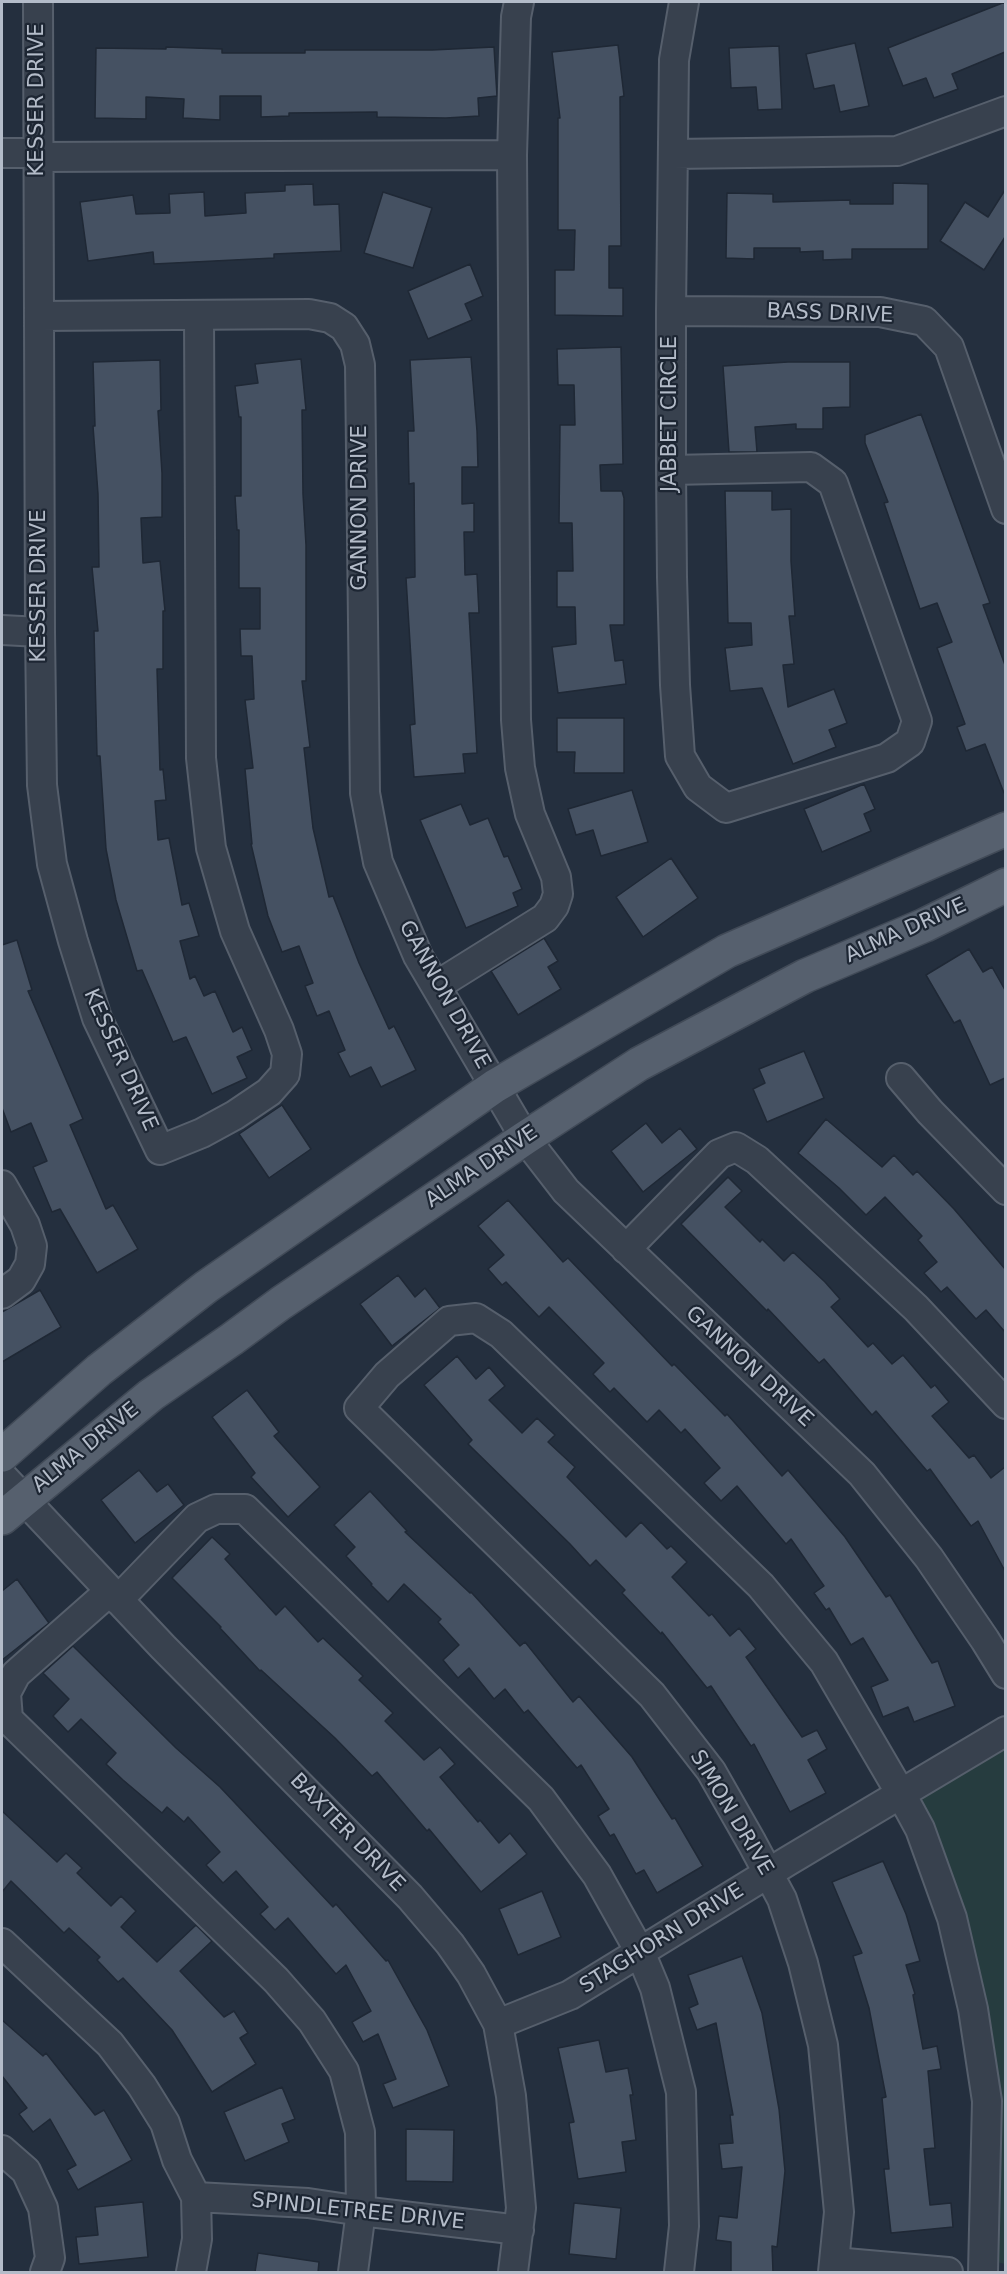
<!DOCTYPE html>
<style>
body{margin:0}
#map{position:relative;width:1007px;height:2274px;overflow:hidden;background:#242f3e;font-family:"DejaVu Sans",sans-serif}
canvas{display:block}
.frame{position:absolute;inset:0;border:3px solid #b4bcc9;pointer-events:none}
</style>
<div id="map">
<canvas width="1007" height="2274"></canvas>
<div class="frame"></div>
</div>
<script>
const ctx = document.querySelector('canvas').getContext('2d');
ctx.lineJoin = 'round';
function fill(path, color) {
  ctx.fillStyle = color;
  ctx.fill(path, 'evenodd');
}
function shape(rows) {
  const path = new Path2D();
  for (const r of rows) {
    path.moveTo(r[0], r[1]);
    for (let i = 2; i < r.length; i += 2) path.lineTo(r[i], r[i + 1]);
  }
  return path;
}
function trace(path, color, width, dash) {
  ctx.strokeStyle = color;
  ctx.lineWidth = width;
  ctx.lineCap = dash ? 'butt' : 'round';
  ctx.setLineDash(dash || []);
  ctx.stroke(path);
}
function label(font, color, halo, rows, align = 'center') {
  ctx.font = font + ' "DejaVu Sans",sans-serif';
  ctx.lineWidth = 4.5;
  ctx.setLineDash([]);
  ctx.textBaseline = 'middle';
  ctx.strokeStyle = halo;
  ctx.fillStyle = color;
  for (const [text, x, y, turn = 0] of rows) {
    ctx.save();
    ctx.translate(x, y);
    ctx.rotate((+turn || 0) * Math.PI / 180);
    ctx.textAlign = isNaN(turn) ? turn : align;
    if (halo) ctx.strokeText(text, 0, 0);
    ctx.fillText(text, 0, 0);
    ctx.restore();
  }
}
const green = shape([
 [1005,1747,1005,2264,997,2262,994,2162,918,1818,924,1796]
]);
const building = shape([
 [1005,2,1005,52,952,74,958,89,934,98,926,78,903,86,888,48,1005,2],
 [855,43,869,106,840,112,834,85,814,89,806,54,855,43],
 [618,45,624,96,620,97,621,246,609,246,609,288,623,288,623,316,555,315,555,270,574,270,575,230,558,230,558,118,560,118,552,52,618,45],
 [779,46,782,109,758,110,756,87,731,88,729,48,779,46],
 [166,47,222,49,222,53,305,53,305,50,432,50,494,47,497,96,478,98,479,116,446,118,377,117,377,112,289,113,289,116,261,117,261,96,220,96,220,120,183,118,184,99,146,97,146,119,95,118,96,48,166,49,166,47],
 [893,183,928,184,928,249,852,249,852,259,823,260,823,251,800,252,800,248,754,248,754,259,726,258,727,193,773,194,773,202,850,200,850,204,893,204,893,183],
 [313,184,314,205,339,204,341,251,274,254,274,258,154,264,153,252,88,261,80,202,133,195,136,214,170,213,169,194,204,192,205,216,246,213,245,193,285,191,285,185,313,184],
 [1005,190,1005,237,984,270,940,241,965,202,988,217,1005,190],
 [383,192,432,208,413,268,364,253,383,192],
 [470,264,483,296,465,304,472,320,428,339,408,291,470,264],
 [621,347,623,464,600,465,601,491,622,491,624,498,624,625,610,625,615,661,623,660,626,684,558,693,552,647,576,644,575,607,557,607,557,571,573,571,572,523,559,523,560,425,575,425,574,385,558,385,557,349,621,347],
 [471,357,477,431,478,467,462,467,462,504,474,503,474,532,464,532,465,575,477,574,479,613,469,613,477,753,463,754,465,773,414,777,410,725,415,724,406,578,415,577,414,483,409,484,408,431,414,431,410,360,471,357],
 [301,359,306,410,302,410,303,494,306,545,306,681,302,681,310,747,304,748,313,828,329,897,333,896,359,963,389,1029,394,1026,416,1070,381,1087,371,1067,350,1077,338,1053,345,1050,329,1011,317,1016,305,986,313,983,299,946,282,952,268,916,251,844,252,844,245,769,253,768,245,700,254,699,252,656,241,656,240,629,260,629,260,588,239,588,239,530,237,530,235,496,241,496,241,417,239,417,235,386,258,383,255,364,301,359],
 [160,360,161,410,158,411,162,473,162,517,141,518,143,563,160,561,165,611,163,611,163,669,157,669,160,770,163,769,166,800,155,801,158,840,169,838,182,905,189,903,199,936,180,941,190,979,195,976,204,996,215,991,233,1032,242,1027,252,1050,237,1057,247,1078,212,1094,186,1037,173,1042,142,970,137,971,116,900,106,849,100,756,97,756,94,631,98,631,92,567,99,567,98,494,93,426,95,426,93,362,160,360],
 [788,362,850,362,850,407,823,408,823,429,796,429,796,424,755,427,757,452,729,452,723,366,788,362],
 [921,414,990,603,983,605,1005,665,1005,793,1004,793,985,744,966,751,957,727,965,724,937,648,952,642,937,603,920,609,884,503,888,502,865,443,865,435,921,414],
 [725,491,772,491,772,510,791,509,791,561,795,616,789,616,794,664,783,665,788,707,834,689,847,723,829,730,836,747,793,764,762,688,730,691,725,648,752,645,751,623,728,623,725,491],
 [557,718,624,718,624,773,574,773,575,752,557,752,557,718],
 [864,784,875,809,864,814,871,831,822,852,804,809,864,784],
 [632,790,648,842,601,856,593,830,576,835,568,809,632,790],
 [461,804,470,825,488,818,504,857,508,856,522,889,513,893,518,906,466,928,420,820,461,804],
 [671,858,698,898,643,937,616,897,671,858],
 [544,938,558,961,548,967,561,989,518,1015,491,971,544,938],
 [17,940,32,990,28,991,83,1119,70,1125,106,1209,113,1205,138,1249,97,1273,60,1209,52,1212,33,1167,47,1161,31,1123,11,1132,2,1108,2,945,17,940],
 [969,949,983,972,992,967,1005,990,1005,1078,990,1085,960,1020,954,1023,926,975,969,949],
 [804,1051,824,1098,767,1122,753,1089,765,1083,759,1069,804,1051],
 [282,1105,311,1149,269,1178,239,1134,282,1105],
 [826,1119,882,1167,894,1155,913,1175,917,1171,954,1209,1005,1269,1005,1332,986,1310,976,1319,947,1287,941,1292,924,1273,937,1262,918,1240,922,1236,885,1197,866,1215,839,1188,798,1153,826,1119],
 [646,1123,662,1143,680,1128,697,1149,643,1192,611,1151,646,1123],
 [728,1177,742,1191,725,1207,760,1242,762,1239,784,1261,793,1252,825,1282,840,1299,831,1307,868,1347,873,1343,892,1364,903,1355,931,1388,935,1385,949,1402,932,1416,969,1458,974,1455,991,1478,1005,1467,1005,1571,978,1521,971,1526,930,1469,927,1471,876,1411,872,1415,824,1359,819,1363,768,1309,767,1311,681,1224,728,1177],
 [508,1200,563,1262,568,1258,672,1366,674,1364,725,1416,727,1414,782,1476,788,1470,845,1537,886,1597,890,1595,932,1663,938,1661,955,1706,914,1722,908,1707,883,1717,871,1687,888,1680,863,1638,851,1645,829,1608,826,1610,814,1593,824,1586,791,1539,786,1544,737,1486,721,1501,704,1483,720,1468,685,1429,681,1433,659,1410,647,1422,614,1388,610,1392,593,1374,604,1363,549,1307,539,1317,506,1282,502,1285,488,1269,504,1255,478,1226,508,1200],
 [398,1275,415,1297,425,1288,440,1308,392,1346,360,1304,398,1275],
 [40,1290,61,1327,2,1362,2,1312,40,1290],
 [457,1356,476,1379,489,1367,505,1386,489,1400,522,1433,537,1418,555,1435,548,1442,575,1467,567,1477,626,1537,641,1522,667,1549,671,1546,687,1562,672,1577,709,1616,712,1614,730,1636,739,1628,756,1649,746,1657,802,1737,817,1730,827,1749,808,1760,826,1793,790,1812,754,1744,751,1746,711,1686,707,1688,662,1632,661,1634,622,1593,625,1590,596,1560,590,1566,570,1544,468,1444,472,1440,424,1385,457,1356],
 [247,1390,279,1432,274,1436,320,1487,288,1517,251,1477,255,1473,212,1417,247,1390],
 [139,1470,157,1492,168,1484,184,1505,135,1543,101,1500,139,1470],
 [370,1491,407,1531,405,1532,470,1593,471,1592,520,1646,525,1642,573,1702,579,1696,632,1757,672,1819,675,1818,703,1866,657,1893,644,1870,636,1874,614,1834,610,1836,598,1816,609,1809,581,1765,577,1768,528,1710,524,1713,505,1689,494,1699,469,1668,458,1678,443,1660,459,1645,438,1622,441,1619,404,1584,388,1602,371,1585,372,1584,346,1556,355,1547,334,1525,370,1491],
 [212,1537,230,1554,225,1559,276,1615,285,1606,318,1642,323,1638,363,1676,359,1680,393,1713,385,1721,424,1760,440,1747,455,1764,440,1777,478,1822,480,1820,499,1843,510,1833,527,1854,481,1892,429,1829,427,1831,377,1772,372,1776,335,1738,261,1670,260,1671,220,1628,221,1627,172,1578,212,1537],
 [17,1579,49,1623,2,1660,2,1591,17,1579],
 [73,1646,176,1748,220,1787,333,1907,336,1904,386,1961,388,1960,427,2030,449,2086,393,2108,383,2084,396,2079,378,2034,363,2042,352,2022,371,2011,346,1965,336,1974,288,1918,275,1930,260,1914,268,1907,236,1871,223,1883,206,1865,220,1852,188,1817,184,1822,167,1807,162,1813,123,1780,106,1764,116,1753,81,1719,68,1732,53,1716,69,1699,43,1673,73,1646],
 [2,1811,57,1862,66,1853,82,1868,77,1873,111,1906,121,1896,136,1911,121,1927,157,1962,196,1925,212,1941,180,1971,224,2017,234,2011,248,2033,240,2038,256,2064,212,2092,172,2030,123,1978,118,1982,97,1960,100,1957,69,1928,64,1933,11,1881,2,1892,2,1811],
 [883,1861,906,1914,920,1961,906,1965,915,1994,913,1995,923,2049,937,2046,941,2069,928,2071,935,2148,924,2149,930,2205,951,2203,953,2227,891,2233,884,2169,889,2169,882,2098,886,2097,869,2008,853,1956,862,1953,832,1882,883,1861],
 [542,1891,561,1937,518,1955,499,1909,542,1891],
 [742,1956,762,2013,779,2109,785,2171,777,2247,772,2246,773,2272,731,2272,731,2242,716,2240,719,2216,737,2218,742,2167,722,2169,719,2144,733,2143,730,2115,733,2115,716,2023,697,2030,689,2008,698,2004,688,1975,742,1956],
 [2,2020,43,2056,46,2053,95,2115,104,2110,132,2160,78,2190,67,2170,76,2165,50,2119,33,2132,19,2114,27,2108,2,2076,2,2020],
 [599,2040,606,2072,628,2068,633,2095,630,2095,636,2140,622,2142,626,2172,578,2179,569,2123,574,2122,558,2048,599,2040],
 [282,2087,295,2119,282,2124,289,2142,245,2161,224,2112,282,2087],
 [406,2129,454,2130,453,2182,406,2181,406,2129],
 [143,2202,148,2257,79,2264,76,2237,98,2235,95,2207,143,2202],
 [574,2203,621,2208,616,2259,569,2254,574,2203],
 [258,2253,319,2262,318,2272,255,2272,258,2253]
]);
const minor = shape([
 [38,2,40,632,42,785,52,864,73,941,97,1018,160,1150,202,1133,235,1115,269,1092,285,1074,287,1054,279,1030,235,931,211,848,201,758,199,315],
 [2,153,39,153],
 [673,154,897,151,1006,111],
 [39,157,512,155,516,17,519,2],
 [671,311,880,312,924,321,949,347,1006,509],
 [40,316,309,314,330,318,344,327,355,344,360,365,365,793,378,862,418,956,525,1138,566,1191,862,1474,929,1558,985,1640,1006,1674],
 [671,470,811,467,833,483,917,721,910,742,887,758,726,808,698,787,680,756,675,685,672,577,671,470,671,311,674,60,684,2],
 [2,630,40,632],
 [436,986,545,918,554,906,558,894,556,877,530,814,520,768,516,720,512,155],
 [901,1078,930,1112,1006,1190],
 [2,1185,25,1225,32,1246,30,1264,21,1280,2,1294],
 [626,1249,719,1154,736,1147,757,1160,916,1308,1006,1404],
 [2,1476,163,1647,410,1897,450,1944,471,1974,498,2024,511,2096,521,2208,513,2272],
 [110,1591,16,1674,6,1693,8,1719,276,1980,312,2021,344,2071,360,2132,361,2211,353,2272],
 [118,1600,197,1518,216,1509,245,1509,541,1799,597,1875,640,1952,655,1988,681,2092,684,2226,679,2272],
 [2,1943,110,2044,142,2086,165,2123,177,2160,196,2197,197,2239,191,2272],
 [498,2024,570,1995,788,1861,1006,1731],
 [2,2150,26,2171,43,2208,50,2258,45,2272],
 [196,2197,308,2203,361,2211,519,2230],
 [834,2262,948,2272],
 [833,2272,839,2212,823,2045,803,1963,782,1899,752,1843,711,1771,652,1695,359,1408,387,1375,449,1321,476,1318,501,1334,761,1586,824,1662,901,1794,920,1829,952,1918,973,2009,987,2101,983,2272]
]);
const major = shape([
 [2,1455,99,1370,206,1287,495,1086,727,951,1006,829],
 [2,1518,151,1395,232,1339,281,1303,525,1138,639,1064,805,976,925,925,1006,885]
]);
const streetNames = [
 ["KESSER DRIVE",38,100,-90],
 ["BASS DRIVE",830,314,2],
 ["JABBET CIRCLE",671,414,-90],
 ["GANNON DRIVE",361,508,-90],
 ["KESSER DRIVE",40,586,-90],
 ["ALMA DRIVE",906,931,-24],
 ["GANNON DRIVE",444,995,61],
 ["KESSER DRIVE",120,1060,66],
 ["ALMA DRIVE",482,1167,-34],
 ["GANNON DRIVE",749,1367,43],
 ["ALMA DRIVE",86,1448,-39],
 ["SIMON DRIVE",731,1813,59],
 ["BAXTER DRIVE",347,1833,46],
 ["STAGHORN DRIVE",662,1939,-32],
 ["SPINDLETREE DRIVE",358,2212,6]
];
fill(green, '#263c3f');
fill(building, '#455162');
trace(building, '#1f2835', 1.5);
trace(minor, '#565f6c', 32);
trace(major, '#414a57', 36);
trace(minor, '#38414e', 28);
trace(major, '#56606e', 33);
label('21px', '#b4bcc9', '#1d2633', streetNames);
</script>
